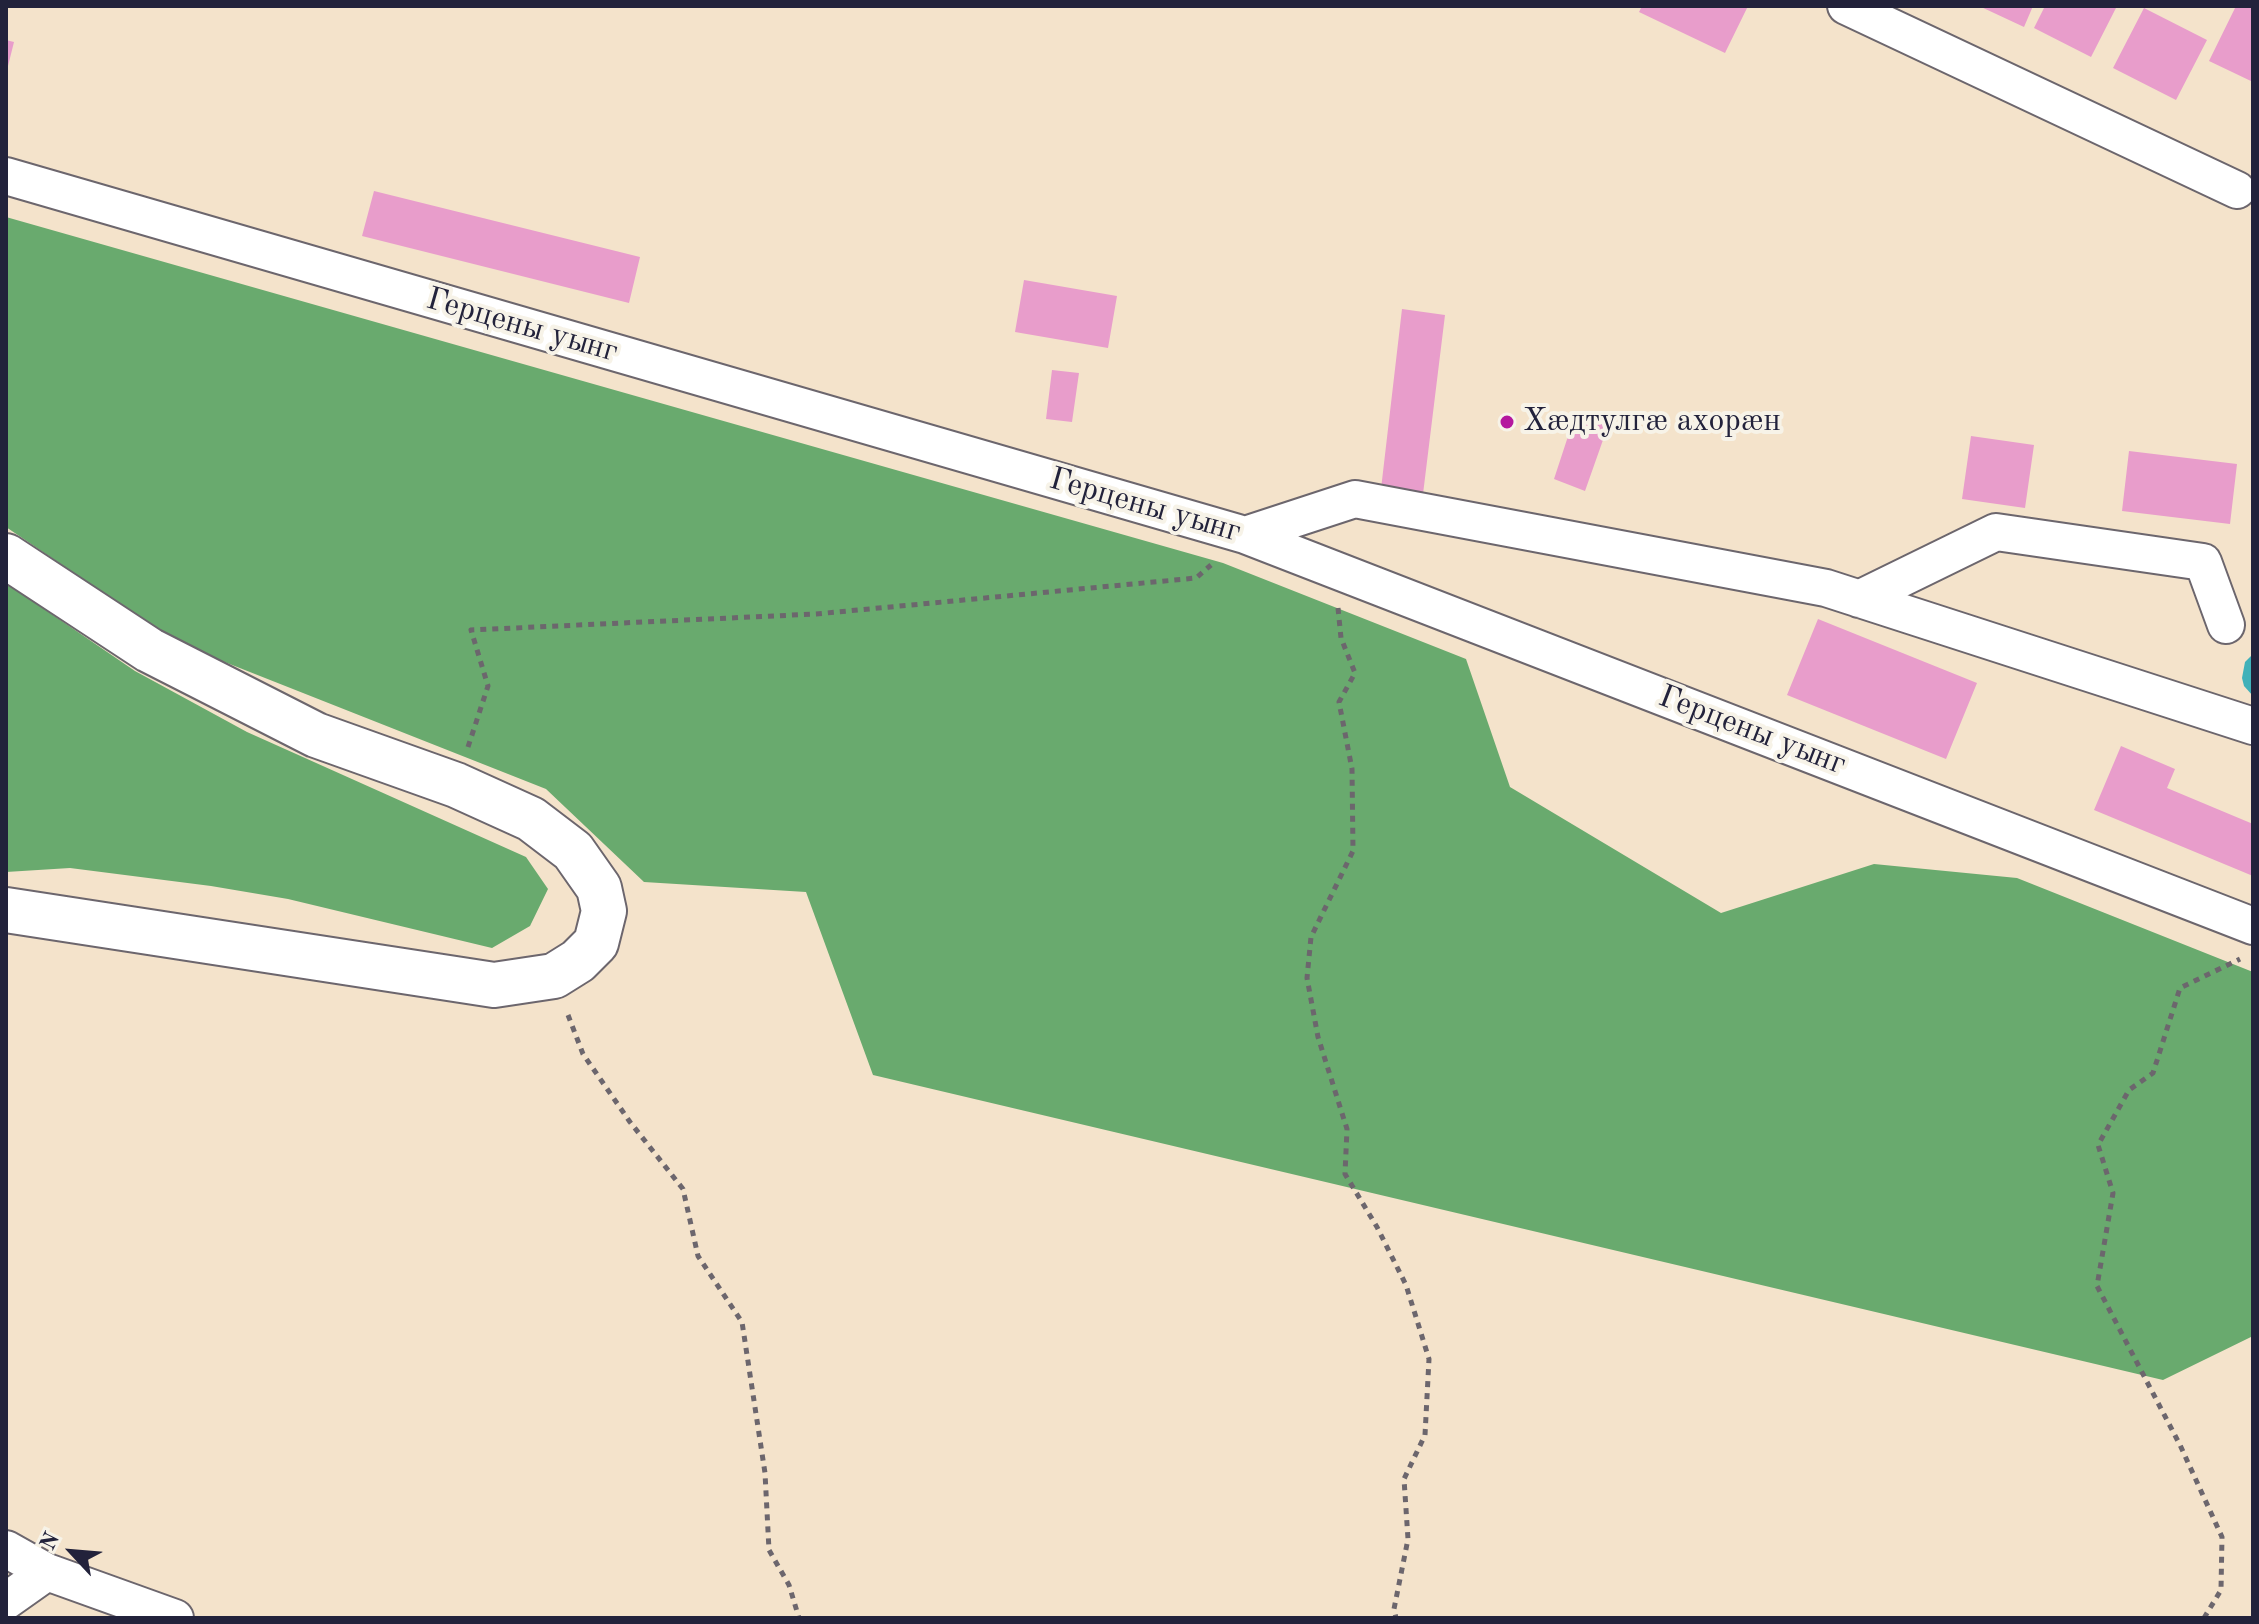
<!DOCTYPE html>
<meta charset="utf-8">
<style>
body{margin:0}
#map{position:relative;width:2259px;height:1624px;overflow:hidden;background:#f4e3cb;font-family:"Old Standard TT",serif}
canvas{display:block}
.frame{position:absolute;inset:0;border:8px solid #22223b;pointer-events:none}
.north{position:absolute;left:32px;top:1512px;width:80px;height:80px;-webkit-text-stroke:6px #f7f3e8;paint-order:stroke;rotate:296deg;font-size:22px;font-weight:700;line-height:32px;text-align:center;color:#22223b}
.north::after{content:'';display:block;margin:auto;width:28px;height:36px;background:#22223b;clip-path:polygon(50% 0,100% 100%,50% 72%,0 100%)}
</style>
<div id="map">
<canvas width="2259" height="1624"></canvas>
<div class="frame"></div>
<div class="north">N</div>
</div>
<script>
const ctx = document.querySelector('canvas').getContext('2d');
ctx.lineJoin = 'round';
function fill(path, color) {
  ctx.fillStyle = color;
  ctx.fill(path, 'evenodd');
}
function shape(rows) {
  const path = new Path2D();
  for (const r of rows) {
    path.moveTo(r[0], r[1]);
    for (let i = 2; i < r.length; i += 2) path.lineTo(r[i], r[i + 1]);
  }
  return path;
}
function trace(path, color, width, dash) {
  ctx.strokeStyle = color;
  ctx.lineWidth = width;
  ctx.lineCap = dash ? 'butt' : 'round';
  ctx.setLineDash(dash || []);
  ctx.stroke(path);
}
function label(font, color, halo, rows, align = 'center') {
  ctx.font = font + ' "Old Standard TT",serif';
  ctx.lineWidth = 8;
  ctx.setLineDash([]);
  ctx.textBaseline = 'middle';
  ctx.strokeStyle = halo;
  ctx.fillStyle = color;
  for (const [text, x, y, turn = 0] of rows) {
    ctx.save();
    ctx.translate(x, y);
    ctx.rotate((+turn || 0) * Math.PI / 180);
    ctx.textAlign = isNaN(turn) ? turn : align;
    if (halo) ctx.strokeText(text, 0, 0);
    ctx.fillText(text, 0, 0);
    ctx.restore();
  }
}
const forest = shape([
 [6,217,1223,563,1466,659,1510,787,1721,913,1874,864,2017,878,2253,972,2253,1336,2163,1380,873,1075,806,892,644,882,546,789,179,644,6,527],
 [6,583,135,671,247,732,526,857,548,889,530,926,492,948,288,899,211,886,70,868,6,872]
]);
const water = shape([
 [2253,654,2253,696,2244,686,2242,678,2245,662]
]);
const building = shape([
 [1642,6,1748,6,1725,53,1639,12],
 [1979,6,2033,6,2024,27],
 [2045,6,2117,6,2091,57,2034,28],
 [2236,6,2253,6,2253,82,2209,61],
 [2144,8,2207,40,2176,100,2113,68],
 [6,40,14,42,7,70,6,70],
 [374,191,640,257,629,303,362,236],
 [1024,280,1117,296,1108,348,1015,332],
 [1402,309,1445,315,1423,494,1381,489],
 [1052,370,1079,373,1072,422,1046,419],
 [1576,412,1609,423,1585,491,1554,479],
 [1971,436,2034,445,2025,508,1962,499],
 [2129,451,2237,464,2230,524,2122,511],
 [1818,619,1977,683,1946,759,1787,695],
 [2121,746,2175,769,2167,788,2253,824,2253,876,2094,810]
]);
const path = shape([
 [1338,608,1341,638,1355,673,1339,702,1352,769,1353,851,1311,937,1307,978,1318,1037,1347,1129,1345,1174,1377,1227,1406,1285,1429,1359,1425,1435,1404,1479,1408,1539,1394,1609,1396,1618],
 [468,747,488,686,471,630,816,614,1196,578,1211,565],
 [568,1015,583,1054,630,1122,683,1189,698,1256,742,1322,765,1473,769,1550,789,1585,799,1618],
 [2204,1618,2221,1590,2222,1537,2180,1445,2097,1286,2113,1193,2098,1145,2129,1090,2153,1073,2180,988,2240,959]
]);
const minor = shape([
 [1846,6,2237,190],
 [6,176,1245,535,2253,926],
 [1245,535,1355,499,1826,588,2253,726],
 [1859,599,1996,532,2203,562,2226,625],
 [6,1549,47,1572,175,1618],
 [6,1601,47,1572]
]);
const major = shape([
 [6,556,149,650,316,735,456,785,531,819,573,851,599,888,604,911,596,943,578,961,554,976,494,985,6,910]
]);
const markers = [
 [1507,422,8,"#b5179e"]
];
const streetNames = [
 ["Герцены уынг",522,326,16],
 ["Герцены уынг",1145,506,16],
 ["Герцены уынг",1752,731,21]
];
const poiNames = [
 ["Хæдтулгæ ахорæн",1523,422]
];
fill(forest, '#69aa6e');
fill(water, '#40b1b9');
fill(building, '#e89dcb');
trace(minor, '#6c666d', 40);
trace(major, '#6c666d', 48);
trace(path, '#6c666d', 5, [6, 6]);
trace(minor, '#fff', 36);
trace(major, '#fff', 44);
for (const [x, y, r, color] of markers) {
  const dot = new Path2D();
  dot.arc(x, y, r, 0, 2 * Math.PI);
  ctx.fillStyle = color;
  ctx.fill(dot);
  trace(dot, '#f7f3e8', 3);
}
label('32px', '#22223b', '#f7f3e8', streetNames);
label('32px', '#22223b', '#f7f3e8', poiNames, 'left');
</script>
